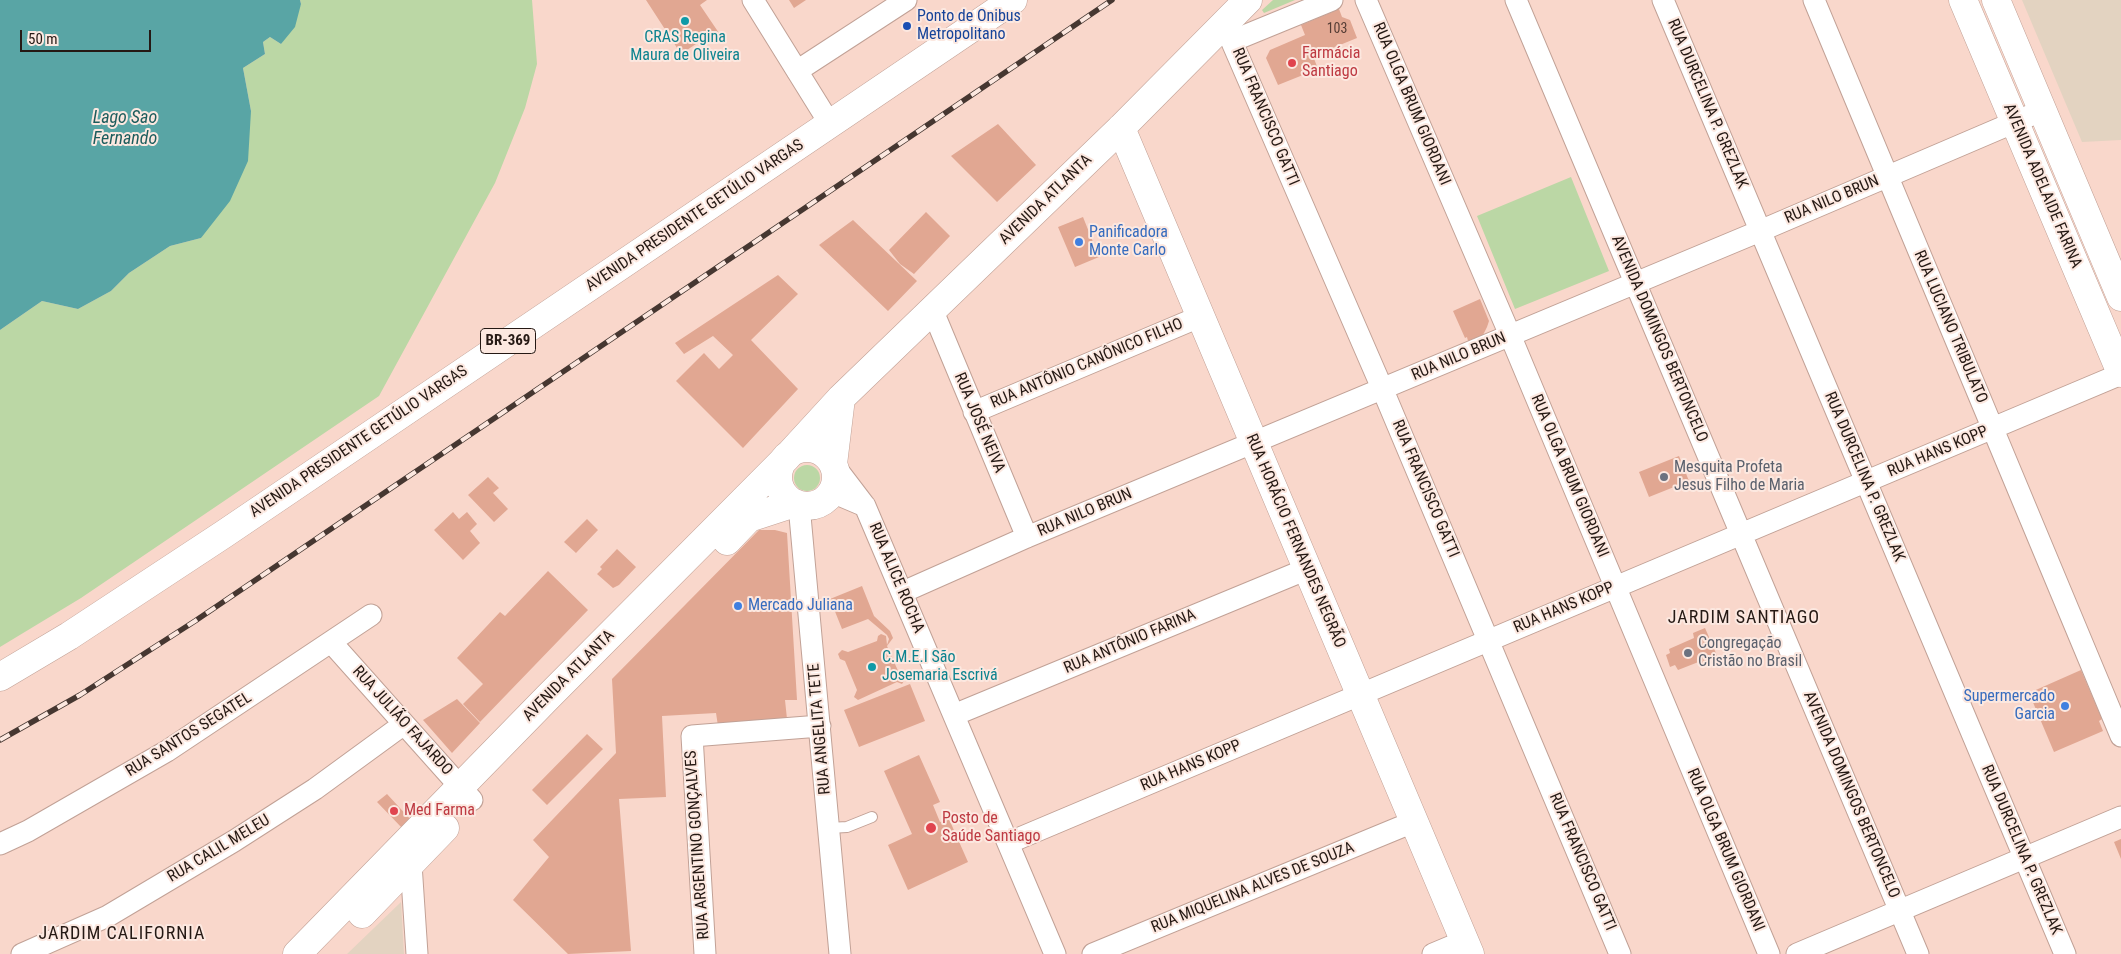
<!DOCTYPE html>
<meta charset="utf-8">
<style>
body{margin:0}
#map{position:relative;width:2121px;height:954px;overflow:hidden;background:#f9d7cb;font-family:"Roboto Condensed",sans-serif}
canvas{display:block}
.scale{position:absolute;left:20px;top:30px;width:131px;height:22px;box-sizing:border-box;border:2px solid #251914;border-top:0;padding-left:6px;font-size:15px;line-height:18px;white-space:nowrap;color:#251914;-webkit-text-stroke:4px #fce8e0;paint-order:stroke}
</style>
<div id="map">
<canvas width="2121" height="954"></canvas>
<div class="scale">50 m</div>
</div>
<script>
const ctx = document.querySelector('canvas').getContext('2d');
ctx.lineJoin = 'round';
function fill(path, color) {
  ctx.fillStyle = color;
  ctx.fill(path, 'evenodd');
}
function shape(rows) {
  const path = new Path2D();
  for (const r of rows) {
    if (r.length === 3) {
      path.moveTo(r[0] + r[2], r[1]);
      path.arc(r[0], r[1], r[2], 0, 2 * Math.PI);
      continue;
    }
    path.moveTo(r[0], r[1]);
    for (let i = 2; i < r.length; i += 2) path.lineTo(r[i], r[i + 1]);
  }
  return path;
}
function trace(path, color, width, dash) {
  ctx.strokeStyle = color;
  ctx.lineWidth = width;
  ctx.lineCap = dash ? 'butt' : 'round';
  ctx.setLineDash(dash || []);
  ctx.stroke(path);
}
function label(font, color, halo, rows, align = 'center') {
  ctx.font = font + ' "Roboto Condensed",sans-serif';
  ctx.lineWidth = 4;
  ctx.setLineDash([]);
  ctx.textBaseline = 'middle';
  ctx.strokeStyle = halo;
  ctx.fillStyle = color;
  for (const [text, x, y, turn = 0] of rows) {
    ctx.save();
    ctx.translate(x, y);
    ctx.rotate((+turn || 0) * Math.PI / 180);
    ctx.textAlign = isNaN(turn) ? turn : align;
    if (halo) ctx.strokeText(text, 0, 0);
    ctx.fillText(text, 0, 0);
    ctx.restore();
  }
}
const industrial = shape([
 [2022,0,2121,0,2121,140,2082,142],
 [401,902,404,954,347,954]
]);
const green = shape([
 [300,0,532,0,537,64,525,108,495,183,379,396,81,598,0,647,0,330,42,301,78,309,111,291,129,273,170,246,201,238,251,111,243,68,265,54,263,42,270,37,281,44,301,4],
 [1273,0,1295,0,1264,13,1262,10],
 [1571,177,1609,271,1515,309,1477,216],
 [807,478,13]
]);
const water = shape([
 [0,0,300,0,301,4,295,27,281,44,270,37,263,42,265,54,243,68,251,111,248,161,230,201,201,238,170,246,129,273,111,291,78,309,42,301,0,330]
]);
const building = shape([
 [646,0,707,0,700,5,721,36,712,42,708,36,681,54],
 [789,0,806,0,794,8],
 [1339,9,1342,17,1350,20,1357,38,1313,56,1318,69,1278,85,1266,58,1270,50,1305,35,1301,25],
 [998,124,1036,165,997,202,951,156],
 [926,212,950,236,914,274,900,264,889,250],
 [1083,217,1099,257,1075,267,1058,227],
 [853,220,917,281,888,311,819,245],
 [778,275,798,294,751,340,798,389,743,448,676,381,704,353,719,369,733,355,713,336,684,354,675,343],
 [1480,299,1489,321,1487,327,1483,335,1468,341,1467,337,1465,338,1453,311],
 [1679,456,1689,481,1649,497,1639,472],
 [488,477,499,488,493,493,508,509,494,522,468,495],
 [453,512,459,519,467,512,477,524,470,531,480,543,463,560,434,530],
 [587,519,598,530,576,553,564,542],
 [759,530,775,530,787,533,797,700,785,700,787,719,718,726,716,713,662,716,666,797,619,799,631,951,568,954,513,900,549,857,533,840,616,753,612,679],
 [617,549,636,567,619,585,613,588,597,574,602,569,600,567],
 [548,571,588,610,480,722,463,704,483,684,457,658,500,612,505,616],
 [862,586,874,616,890,631,893,638,887,646,899,673,905,675,906,678,902,684,897,682,858,700,854,697,857,690,845,661,840,659,838,654,842,650,848,652,877,641,878,636,881,634,886,636,887,645,889,639,887,635,868,619,842,629,830,599],
 [1705,628,1719,660,1705,666,1701,661,1678,670,1675,665,1670,667,1666,655,1670,653,1669,649,1694,638,1693,633],
 [2081,670,2102,719,2099,721,2103,731,2054,752,2029,693],
 [910,684,925,721,859,747,844,710],
 [457,699,480,723,452,753,423,720],
 [587,734,603,749,547,805,532,790],
 [919,755,940,802,933,805,940,822,949,819,968,862,908,890,888,845,912,834,884,771],
 [387,794,411,820,402,828,377,802],
 [2121,839,2121,859,2114,842]
]);
const lane = shape([
 [829,828,847,827,872,817]
]);
const street = shape([
 [753,0,830,124],
 [1366,0,1510,335,1769,954],
 [1516,0,1918,954],
 [1663,0,2065,954],
 [1814,0,2121,736],
 [1225,26,1382,388,1620,954],
 [1232,41,1332,0],
 [797,71,906,0],
 [932,309,1027,537],
 [974,412,1199,317],
 [833,464,865,506,1055,954],
 [832,492,865,506],
 [799,505,840,954],
 [903,592,1027,537,1760,231,2043,110],
 [331,642,472,800],
 [954,715,1307,569],
 [1008,843,2121,374],
 [0,844,28,831,167,751,371,615],
 [404,855,411,864,417,954],
 [22,954,108,916,234,841,315,789,404,724],
 [705,954,692,736,820,726],
 [1093,954,1413,822],
 [1433,954,1464,941],
 [1797,954,2121,817]
]);
const secondary = shape([
 [1963,0,2121,373],
 [1996,0,2121,297],
 [1121,128,1470,954],
 [807,477,29],
 [833,464,841,398],
 [727,541,749,518,795,503],
 [362,914,445,828],
 [297,954,548,697,786,458,841,398,1121,128,1248,0]
]);
const primary = shape([
 [0,677,69,636,224,534,1013,0]
]);
const rail = shape([
 [0,740,80,695,195,621,1112,0]
]);
const markers = [
 [685,21,5,"#0f9aa8"],
 [907,26,5,"#1a4fb4"],
 [1292,63,5,"#e0444e"],
 [1079,242,5,"#3f7fe0"],
 [1664,477,5,"#6b7280"],
 [738,606,5,"#3f7fe0"],
 [1688,653,5,"#6b7280"],
 [872,667,5,"#0f9aa8"],
 [2065,706,5,"#3f7fe0"],
 [394,811,5,"#e0444e"],
 [931,828,6,"#e0444e"]
];
const numberNames = [
 ["103",1337,29]
];
const shields = [
 [508,341,55]
];
const shieldNames = [
 ["BR-369",508,341]
];
const transitNames = [
 ["Ponto de Onibus",917,17],
 ["Metropolitano",917,35]
];
const cultureNames = [
 ["CRAS Regina",685,38],
 ["Maura de Oliveira",685,56],
 ["C.M.E.I São",882,658,"left"],
 ["Josemaria Escrivá",882,676,"left"]
];
const healthNames = [
 ["Farmácia",1302,54],
 ["Santiago",1302,72],
 ["Med Farma",404,811],
 ["Posto de",942,819],
 ["Saúde Santiago",942,837]
];
const streetNames = [
 ["RUA OLGA BRUM GIORDANI",1411,104,67],
 ["RUA DURCELINA P. GREZLAK",1707,104,67],
 ["RUA FRANCISCO GATTI",1265,117,67],
 ["AVENIDA ADELAIDE FARINA",2042,186,67],
 ["AVENIDA ATLANTA",1046,200,-44],
 ["RUA NILO BRUN",1832,200,-23],
 ["AVENIDA PRESIDENTE GETÚLIO VARGAS",695,216,-34],
 ["RUA LUCIANO TRIBULATO",1950,327,67],
 ["AVENIDA DOMINGOS BERTONCELO",1659,339,67],
 ["RUA NILO BRUN",1459,357,-23],
 ["RUA ANTÔNIO CANÔNICO FILHO",1087,364,-23],
 ["RUA JOSÉ NEIVA",979,423,67],
 ["AVENIDA PRESIDENTE GETÚLIO VARGAS",359,442,-34],
 ["RUA HANS KOPP",1938,452,-23],
 ["RUA OLGA BRUM GIORDANI",1569,476,67],
 ["RUA DURCELINA P. GREZLAK",1864,477,67],
 ["RUA FRANCISCO GATTI",1425,489,67],
 ["RUA NILO BRUN",1085,513,-23],
 ["RUA HORÁCIO FERNANDES NEGRÃO",1295,541,67],
 ["RUA ALICE ROCHA",896,578,67],
 ["RUA HANS KOPP",1564,608,-23],
 ["RUA ANTÔNIO FARINA",1130,642,-23],
 ["AVENIDA ATLANTA",569,676,-45],
 ["RUA JULIÃO FAJARDO",402,721,48],
 ["RUA ANGELITA TETE",820,729,-95],
 ["RUA SANTOS SEGATEL",189,735,-32],
 ["RUA HANS KOPP",1191,766,-23],
 ["AVENIDA DOMINGOS BERTONCELO",1851,795,67],
 ["RUA ARGENTINO GONÇALVES",698,845,-94],
 ["RUA CALIL MELEU",219,849,-31],
 ["RUA OLGA BRUM GIORDANI",1725,850,67],
 ["RUA DURCELINA P. GREZLAK",2021,850,67],
 ["RUA FRANCISCO GATTI",1582,862,67],
 ["RUA MIQUELINA ALVES DE SOUZA",1253,888,-22]
];
const shopNames = [
 ["Panificadora",1089,233],
 ["Monte Carlo",1089,251],
 ["Mercado Juliana",748,606],
 ["Supermercado",2055,697,"right"],
 ["Garcia",2055,715,"right"]
];
const worshipNames = [
 ["Mesquita Profeta",1674,468],
 ["Jesus Filho de Maria",1674,486],
 ["Congregação",1698,644],
 ["Cristão no Brasil",1698,662]
];
const waterNames = [
 ["Lago Sao",125,118],
 ["Fernando",125,139]
];
const neighbourhoodNames = [
 ["JARDIM SANTIAGO",1744,618],
 ["JARDIM CALIFORNIA",122,934]
];
fill(industrial, '#e3d3c1');
fill(green, '#bbd7a5');
fill(water, '#59a5a5');
fill(building, '#e1a792');
trace(lane, '#c1a196', 12);
trace(street, '#c1a196', 23);
trace(secondary, '#c1a196', 29);
trace(primary, '#c1a196', 29);
trace(lane, '#fff', 10);
trace(street, '#fff', 21);
trace(secondary, '#fff', 28);
trace(primary, '#fff', 28);
trace(rail, '#463731', 5.5);
trace(rail, '#fce8e0', 4, [11]);
for (const [x, y, r, color] of markers) {
  const dot = new Path2D();
  dot.arc(x, y, r, 0, 2 * Math.PI);
  ctx.fillStyle = color;
  ctx.fill(dot);
  trace(dot, '#fce8e0', 2);
}
label('14px', '#543c34', null, numberNames);
for (const [x, y, w] of shields) {
  const box = new Path2D();
  box.roundRect(x - w / 2, y - 12.5, w, 25, 4);
  ctx.fillStyle = '#fce8e0';
  ctx.fill(box);
  trace(box, '#251914', 1);
}
label('bold 15px', '#251914', null, shieldNames);
label('16px', '#164399', '#fce8e0', transitNames, 'left');
label('16px', '#0d838f', '#fce8e0', cultureNames);
label('16px', '#be3a42', '#fce8e0', healthNames, 'left');
label('16px', '#251914', '#fce8e0', streetNames);
label('16px', '#366cbe', '#fce8e0', shopNames, 'left');
label('16px', '#5b616d', '#fce8e0', worshipNames, 'left');
label('italic 18px', '#1c5c5c', '#fce8e0', waterNames);
ctx.letterSpacing = '1px';
label('18px', '#251914', '#fce8e0', neighbourhoodNames);
ctx.letterSpacing = '0px';
</script>
